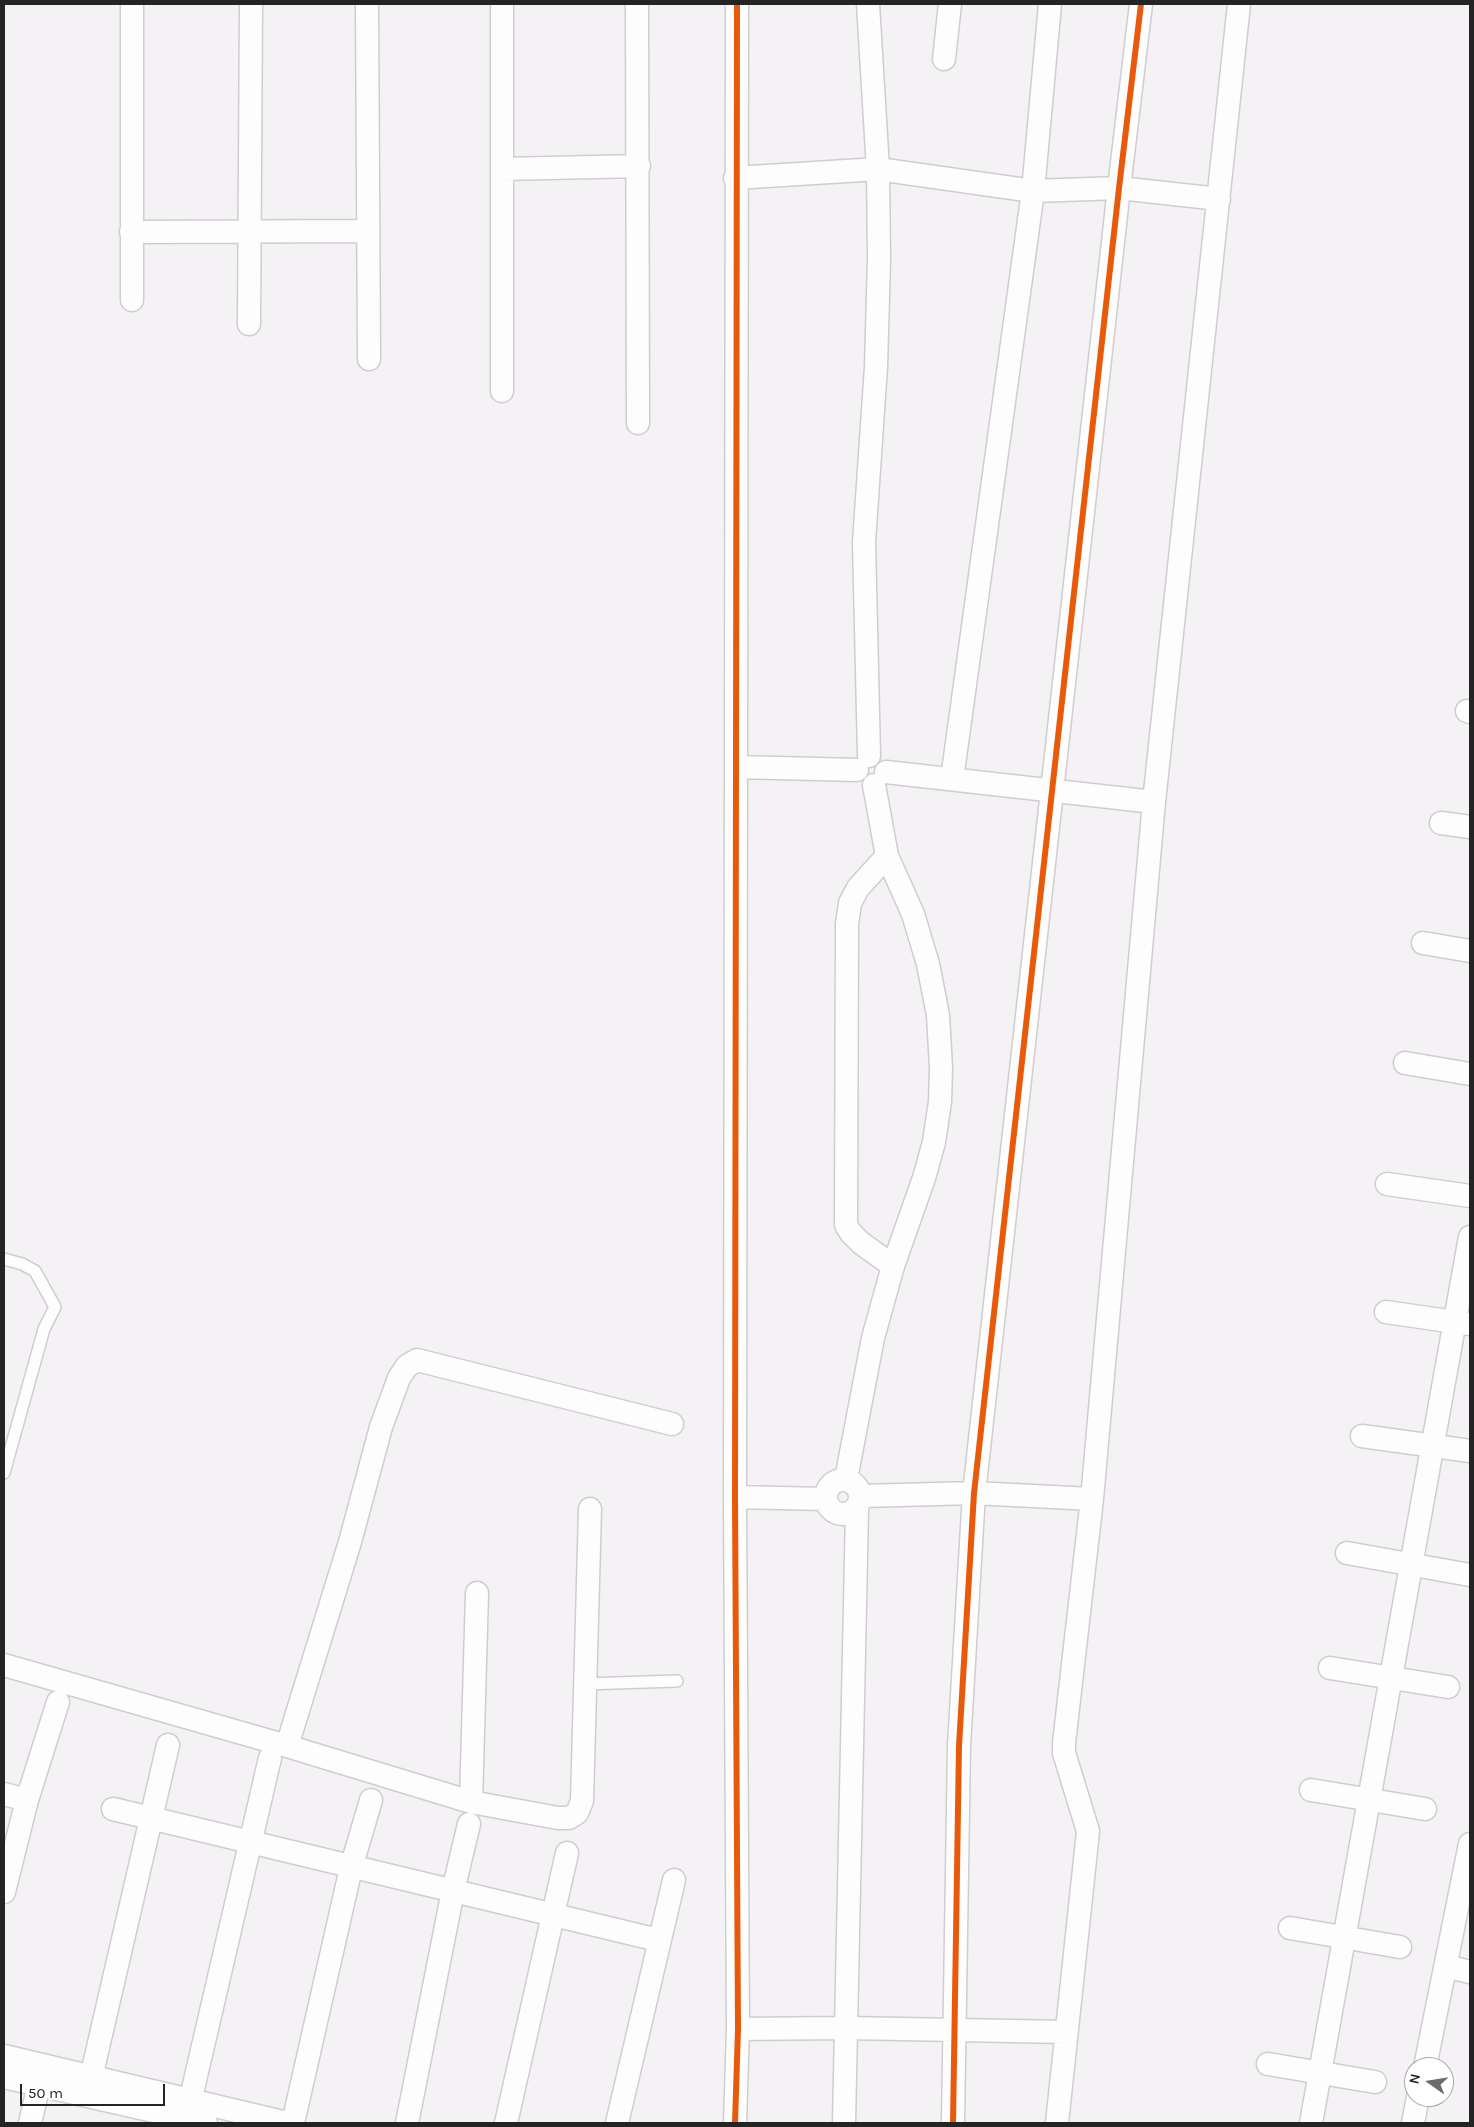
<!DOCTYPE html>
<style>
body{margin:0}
#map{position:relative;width:1474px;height:2127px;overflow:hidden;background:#f4f2f4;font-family:Karla,sans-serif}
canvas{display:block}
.frame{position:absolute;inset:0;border:5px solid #252425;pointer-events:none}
.north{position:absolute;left:1404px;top:2057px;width:50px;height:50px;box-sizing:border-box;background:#fff;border:1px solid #a8a7a8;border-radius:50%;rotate:283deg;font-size:14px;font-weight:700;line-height:20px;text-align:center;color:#252425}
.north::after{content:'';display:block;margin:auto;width:18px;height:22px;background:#6d6c6d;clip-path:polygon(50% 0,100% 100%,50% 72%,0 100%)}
.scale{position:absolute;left:20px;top:2084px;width:145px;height:22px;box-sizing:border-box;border:2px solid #252425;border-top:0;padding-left:6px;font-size:15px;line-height:18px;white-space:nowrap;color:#252425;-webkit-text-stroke:4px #fff;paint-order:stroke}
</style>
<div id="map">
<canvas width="1474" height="2127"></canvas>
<div class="frame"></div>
<div class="north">N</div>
<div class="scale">50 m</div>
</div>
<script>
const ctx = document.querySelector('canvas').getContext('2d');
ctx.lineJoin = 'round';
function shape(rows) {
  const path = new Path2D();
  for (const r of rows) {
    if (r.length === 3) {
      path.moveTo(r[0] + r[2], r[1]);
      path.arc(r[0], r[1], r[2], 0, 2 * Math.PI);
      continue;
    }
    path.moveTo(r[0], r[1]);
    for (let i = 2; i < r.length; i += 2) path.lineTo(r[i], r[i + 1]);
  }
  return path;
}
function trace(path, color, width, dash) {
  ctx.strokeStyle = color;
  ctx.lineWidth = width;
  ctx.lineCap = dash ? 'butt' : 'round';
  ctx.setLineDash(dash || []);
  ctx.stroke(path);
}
const service = shape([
 [4,1259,22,1264,35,1271,55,1307,44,1329,4,1473],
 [585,1684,677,1681]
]);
const minor = shape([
 [132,4,132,300],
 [367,4,369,359],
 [502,4,502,391],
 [637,4,638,423],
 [868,4,878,169,879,259,876,367,864,542,869,756],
 [944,59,950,4],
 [503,169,639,166],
 [735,178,878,169,1033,191,1119,188,1219,199],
 [131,232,367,231],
 [249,324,251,4],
 [1467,711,1470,712],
 [737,767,857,770],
 [886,772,1154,802],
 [952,779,1033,191,1050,4],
 [1441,823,1470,827],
 [887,856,858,888,850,903,847,924,846,1225,851,1233,861,1243,893,1266],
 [1423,943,1470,951],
 [1405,1063,1470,1074],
 [1387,1184,1470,1196],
 [1386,1312,1469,1324],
 [1362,1436,1470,1451],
 [846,1479,873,1338,893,1266,924,1178,934,1142,940,1102,941,1068,938,1015,928,964,913,914,887,856,874,785],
 [843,1497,17],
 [861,1496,974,1493,1092,1499,1154,802,1239,4],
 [735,1497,825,1499],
 [1347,1553,1470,1575],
 [4,1665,287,1746,471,1802,558,1818,569,1818,577,1813,582,1801,590,1509],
 [1330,1668,1448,1687],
 [287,1746,350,1542,381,1427,399,1378,407,1366,417,1360,672,1424],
 [1311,1790,1425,1809],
 [4,1794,27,1800],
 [471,1802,477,1593],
 [113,1809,658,1940],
 [4,1892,27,1800,58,1702],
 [1290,1928,1400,1947],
 [1446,1966,1470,1972],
 [738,2029,846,2028,1066,2032],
 [4,2056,287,2123],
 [1268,2064,1375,2082],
 [1425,2067,1470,1844],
 [4,2077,206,2123],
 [87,2095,168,1745],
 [186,2119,270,1758],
 [30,2123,42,2072],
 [293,2123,351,1868,371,1800],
 [407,2123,453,1891,469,1824],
 [506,2123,567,1853],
 [617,2123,674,1880],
 [735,2123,738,2029,735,1497,737,4],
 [844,2123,857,1510],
 [953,2123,959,1746,974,1493,1119,188,1141,4],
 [1057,2123,1087,1841,1088,1831,1064,1753,1064,1743,1092,1499],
 [1311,2123,1470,1237],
 [1413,2123,1418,2097]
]);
const cycleway = shape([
 [735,2123,738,2029,735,1497,737,4],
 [953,2123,959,1746,974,1493,1119,188,1141,4]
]);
trace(service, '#cfcdcf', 14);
trace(minor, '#cfcdcf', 25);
trace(service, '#fdfdfd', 11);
trace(minor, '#fdfdfd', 22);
trace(cycleway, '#e8590c', 6);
</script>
